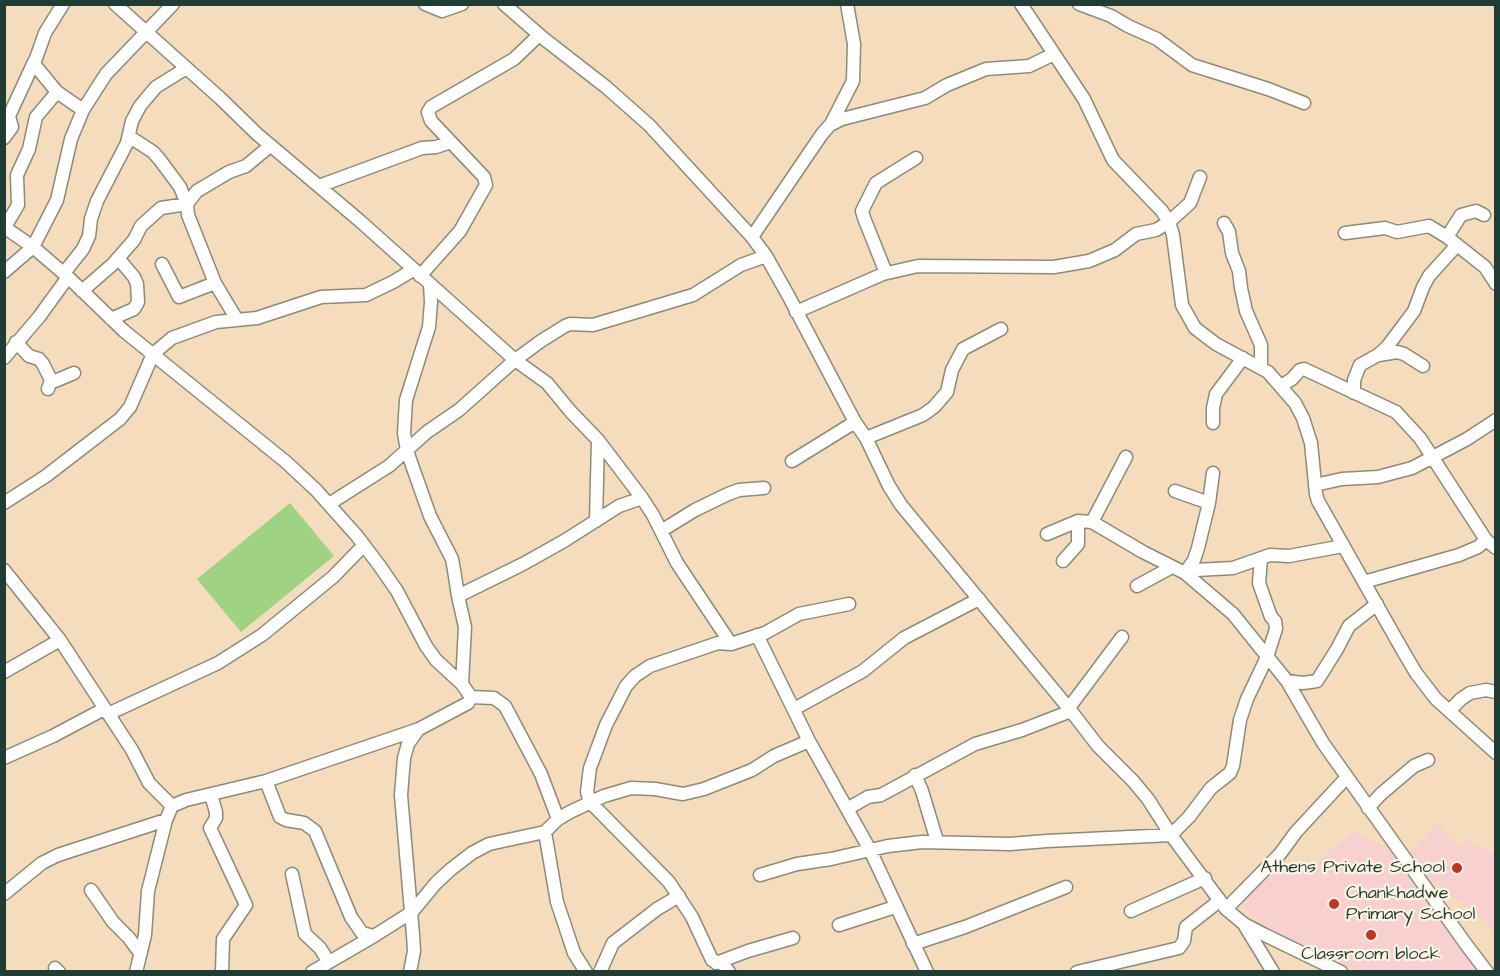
<!DOCTYPE html>
<style>
body{margin:0}
#map{position:relative;width:1500px;height:976px;overflow:hidden;background:#f4dcbd;font-family:"Architects Daughter",sans-serif}
canvas{display:block}
.frame{position:absolute;inset:0;border:6px solid #1f3d34;pointer-events:none}
</style>
<div id="map">
<canvas width="1500" height="976"></canvas>
<div class="frame"></div>
</div>
<script>
const ctx = document.querySelector('canvas').getContext('2d');
ctx.lineJoin = 'round';
function fill(path, color) {
  ctx.fillStyle = color;
  ctx.fill(path, 'evenodd');
}
function shape(rows) {
  const path = new Path2D();
  for (const r of rows) {
    path.moveTo(r[0], r[1]);
    for (let i = 2; i < r.length; i += 2) path.lineTo(r[i], r[i + 1]);
  }
  return path;
}
function trace(path, color, width, dash) {
  ctx.strokeStyle = color;
  ctx.lineWidth = width;
  ctx.lineCap = dash ? 'butt' : 'round';
  ctx.setLineDash(dash || []);
  ctx.stroke(path);
}
function label(font, color, halo, rows, align = 'center') {
  ctx.font = font + ' "Architects Daughter",sans-serif';
  ctx.lineWidth = 4.5;
  ctx.setLineDash([]);
  ctx.textBaseline = 'middle';
  ctx.strokeStyle = halo;
  ctx.fillStyle = color;
  for (const [text, x, y, turn = 0] of rows) {
    ctx.save();
    ctx.translate(x, y);
    ctx.rotate((+turn || 0) * Math.PI / 180);
    ctx.textAlign = isNaN(turn) ? turn : align;
    if (halo) ctx.strokeText(text, 0, 0);
    ctx.fillText(text, 0, 0);
    ctx.restore();
  }
}
const built = shape([
 [1438,824,1460,848,1469,839,1475,845,1495,854,1495,933,1481,917,1433,882,1430,885,1409,854],
 [1355,830,1365,838,1383,846,1385,845,1430,909,1480,971,1359,971,1330,959,1330,956,1325,953,1322,956,1288,941,1255,919,1238,900,1275,866,1311,868]
]);
const green = shape([
 [290,503,334,556,241,632,197,579]
]);
const minor = shape([
 [63,4,45,33,34,64,57,92,83,110],
 [115,4,220,98,257,134,360,221,515,360,547,383,571,412,598,440,642,498,653,515,677,563,731,644],
 [425,4,442,11,462,4],
 [504,4,543,38,606,87,649,125,752,237,766,256,788,295,855,422,866,438,889,486,901,505,1071,711,1098,746,1133,781,1148,799,1171,835,1226,909,1244,924,1265,935,1341,972],
 [1021,4,1084,99,1113,160,1162,211,1169,222,1173,235,1182,305,1195,328,1216,344,1268,372,1295,403,1303,418,1311,443,1316,494,1318,501,1403,651,1416,673,1436,699,1496,753],
 [1079,4,1111,16,1128,26,1157,39,1192,65,1268,89,1304,103],
 [831,124,853,81,854,44,847,4],
 [4,138,12,127,9,116,34,62],
 [319,186,422,148,436,147,451,142],
 [1224,223,1229,232,1232,253,1239,271,1241,288,1246,311,1261,345,1261,366],
 [4,227,33,247,68,277,124,331,286,462,316,490,357,536,379,565,397,591,426,646,436,660,462,684,471,697,468,703,419,729,266,781,186,800,172,806,166,820,148,891,145,935,136,972],
 [5,227,18,205,17,175,29,149,36,117,57,92],
 [1345,233,1385,228,1397,232,1429,226,1447,237,1485,267,1496,284],
 [752,237,822,134,830,125,842,119,925,98,947,85,986,69,1029,66,1054,54],
 [1447,237,1461,215,1476,211,1484,215],
 [162,264,179,297,215,283],
 [4,272,33,247,57,200,71,139,83,110,106,74,173,4],
 [64,273,83,249,89,236,91,219,97,201,127,143,132,121,140,106,156,87,185,69],
 [886,273,864,218,862,211,876,183,916,158],
 [420,276,460,231,486,185,484,177,431,121,428,112,431,107,514,59,539,35],
 [430,284,431,302,429,327,406,400,404,433,407,451,430,516,452,559,454,570,458,596,465,627,462,684],
 [82,291,113,264,134,240,141,226,161,208,187,204,180,187,160,160,153,152,130,137],
 [796,312,883,274,918,266,1054,267,1089,261,1115,250,1136,234,1156,230,1169,222,1190,203,1200,177],
 [236,318,215,283,188,215,187,204,197,191,229,172,246,166,270,146],
 [111,319,134,309,138,302,137,284,134,277,118,258],
 [16,342,29,356,39,359,43,364,51,380,48,389],
 [1379,355,1397,352,1404,354,1423,366],
 [4,358,39,317,68,277],
 [51,380,55,381,74,373],
 [1281,386,1292,379,1300,370,1304,369,1396,412,1420,438,1486,540,1496,548],
 [1354,393,1354,380,1360,365,1378,355,1387,347,1414,311,1423,287,1429,276,1457,245],
 [1213,423,1213,408,1216,394,1243,358],
 [866,438,923,415,934,407,947,392,952,370,963,349,1001,329],
 [792,461,855,422],
 [1315,485,1342,479,1378,477,1412,468,1467,439,1496,420],
 [1175,491,1209,503],
 [4,503,46,476,120,419,130,407,153,354,172,338,216,322,257,318,321,297,366,295,393,282,413,270],
 [329,504,389,466,427,432,459,410,515,360,541,341,565,326,570,324,593,325,693,295,741,265,766,256],
 [596,521,598,440],
 [1092,522,1143,552,1185,573,1233,614,1287,681,1323,743,1465,943,1487,972],
 [661,531,695,510,728,494,739,490,764,488],
 [1047,534,1078,521,1092,522,1126,457],
 [1063,561,1078,544,1078,521],
 [4,570,60,640,132,750,149,783,172,806],
 [1185,573,1196,570,1233,568,1270,555,1289,556,1343,546],
 [1185,573,1194,560,1198,548,1209,503,1213,473],
 [1364,582,1459,555,1478,547,1486,540],
 [1137,586,1172,567],
 [458,596,523,564,564,541,619,506,642,498],
 [757,635,809,741,870,850,927,972],
 [4,672,60,640],
 [1287,681,1303,683,1317,681,1337,649,1349,626,1377,604],
 [471,697,494,698,505,706,541,774,558,819],
 [794,709,863,671,904,638,979,599],
 [1068,709,1122,637],
 [1449,711,1461,699,1470,693,1486,690,1496,692],
 [108,714,218,663,262,635,333,577,364,545],
 [4,758,53,736,104,709],
 [915,775,922,791,937,841],
 [266,781,280,817,286,820,304,823,315,831,351,917,362,933,374,936,412,912,436,883,450,870,472,853,489,844,545,832,558,819,570,812,604,796,631,788,655,789,683,794,704,789,752,770,774,756,809,741],
 [211,795,216,812,216,818,210,828,246,905,223,939,222,972],
 [1368,808,1381,794,1414,766,1428,760],
 [847,809,868,797,881,795,975,744,1022,730,1071,711],
 [545,832,557,902,574,953,586,972],
 [292,874,305,934,320,948,328,961],
 [760,875,797,864,831,859,888,846,922,842,1010,844,1047,841,1171,835,1189,817,1211,788,1230,773,1233,766,1240,720,1247,699,1267,657,1276,629,1275,621,1271,617,1259,583,1261,559],
 [91,890,113,922,129,938,140,953],
 [4,894,42,863,58,855,166,820],
 [1226,909,1280,854,1296,832,1347,777],
 [1131,911,1205,878],
 [839,925,895,907],
 [1245,926,1273,972],
 [913,944,965,927,1066,887],
 [716,963,748,951,793,938],
 [55,968,59,972],
 [312,972,374,936],
 [410,972,414,951,413,935,401,795,404,758,408,744,418,730],
 [600,972,613,943,657,909,679,896],
 [729,972,723,964,712,960,692,917,669,882,590,802,587,792,590,768,606,725,626,686,635,676,650,666,718,643,731,644,765,633,799,614,849,604],
 [1077,972,1179,948,1184,941,1186,927,1214,905,1219,899]
]);
const markers = [
 [1457,868,6,"#c8321e"],
 [1334,904,6,"#c8321e"],
 [1371,935,6,"#c8321e"]
];
const poiNames = [
 ["Athens Private School",1445,868],
 ["Chankhadwe",1346,894,"left"],
 ["Primary School",1346,915,"left"],
 ["Classroom block",1371,955,"center"]
];
fill(built, '#f7d0cf');
fill(green, '#9fd282');
trace(minor, '#8a8c78', 15);
trace(minor, '#fff', 12);
for (const [x, y, r, color] of markers) {
  const dot = new Path2D();
  dot.arc(x, y, r, 0, 2 * Math.PI);
  ctx.fillStyle = color;
  ctx.fill(dot);
  trace(dot, '#fcf5e5', 2);
}
label('18px', '#1f3d34', '#fcf5e5', poiNames, 'right');
</script>
